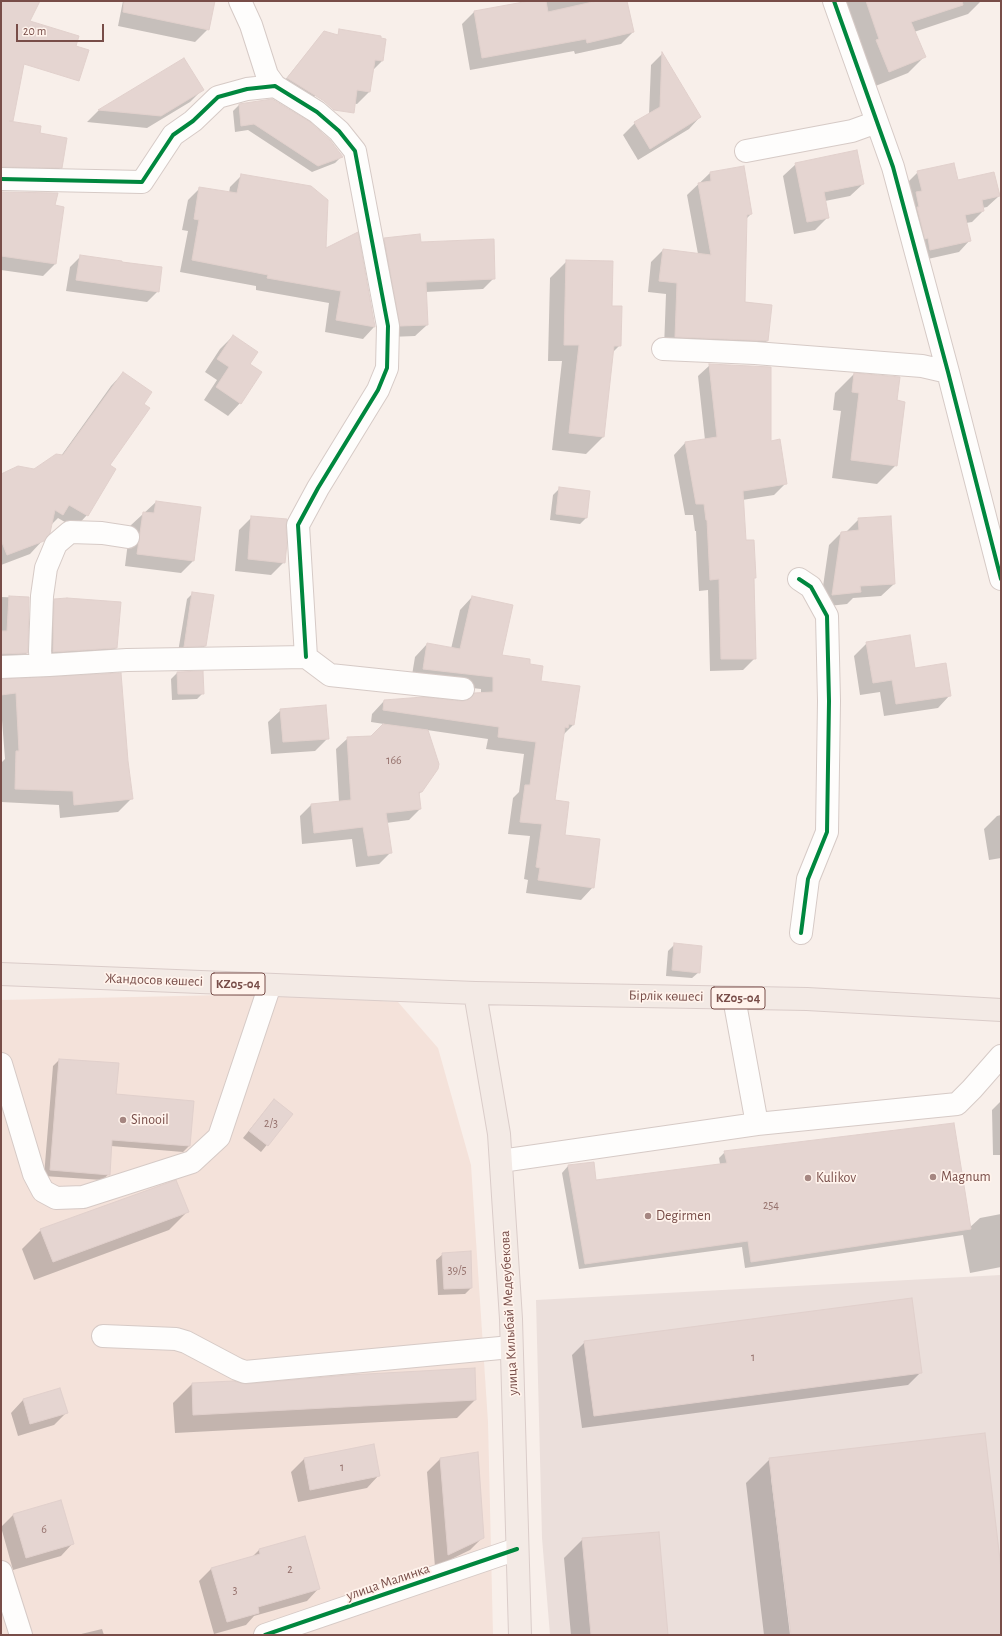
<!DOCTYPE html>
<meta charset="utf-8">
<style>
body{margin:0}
#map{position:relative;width:1002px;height:1636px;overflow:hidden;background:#f8efea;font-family:"Alegreya Sans",sans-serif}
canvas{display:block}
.frame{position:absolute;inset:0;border:2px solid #784d48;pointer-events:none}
.scale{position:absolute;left:16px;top:24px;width:88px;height:18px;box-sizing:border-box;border:2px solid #784d48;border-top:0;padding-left:5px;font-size:12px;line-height:14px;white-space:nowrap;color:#784d48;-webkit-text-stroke:3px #fff3ec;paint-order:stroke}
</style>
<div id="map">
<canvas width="1002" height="1636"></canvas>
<div class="frame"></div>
<div class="scale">20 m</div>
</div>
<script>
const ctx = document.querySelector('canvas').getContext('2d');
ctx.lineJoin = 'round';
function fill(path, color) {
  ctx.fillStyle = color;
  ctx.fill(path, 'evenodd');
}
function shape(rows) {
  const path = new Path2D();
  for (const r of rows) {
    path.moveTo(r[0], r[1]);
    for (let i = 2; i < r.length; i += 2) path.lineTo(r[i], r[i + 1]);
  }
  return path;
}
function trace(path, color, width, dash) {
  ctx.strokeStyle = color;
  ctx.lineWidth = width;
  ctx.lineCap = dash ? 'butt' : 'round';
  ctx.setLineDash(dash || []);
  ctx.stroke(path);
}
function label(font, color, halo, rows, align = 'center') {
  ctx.font = font + ' "Alegreya Sans",sans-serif';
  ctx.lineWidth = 3.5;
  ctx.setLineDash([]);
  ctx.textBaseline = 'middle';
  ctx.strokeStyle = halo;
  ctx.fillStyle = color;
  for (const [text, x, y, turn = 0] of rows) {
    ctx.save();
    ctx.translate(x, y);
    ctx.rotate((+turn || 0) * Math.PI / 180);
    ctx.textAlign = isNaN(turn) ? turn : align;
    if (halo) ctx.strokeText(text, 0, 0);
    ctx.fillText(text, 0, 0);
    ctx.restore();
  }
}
const residential = shape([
 [268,994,398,1002,438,1048,471,1165,488,1422,493,1635,1,1635,1,1000]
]);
const industrial = shape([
 [1001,1275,1001,1635,550,1635,542,1538,536,1300]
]);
const shadow = shape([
 [123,1,208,1,208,29,195,42,118,26],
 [535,1,591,1,591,3,601,1,626,1,633,32,621,44,575,54,574,51,470,70,462,24,474,12],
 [844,1,981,1,968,14,914,32,924,57,908,73,873,87],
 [319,38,315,96,309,102,281,85],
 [380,39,382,61,373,70,370,91,357,104,333,101],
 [662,54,700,117,689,129,638,160,623,135,635,123,649,115,651,65],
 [184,59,202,90,190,102,147,128,87,122,99,110],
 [239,105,341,157,335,163,312,172,248,130,235,132,233,111],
 [1,110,14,110,12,122,39,134,61,167,42,186,1,185],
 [796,164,863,184,850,196,825,201,828,217,815,230,794,234,783,176],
 [918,172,957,181,999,196,987,207,982,208,983,211,972,222,966,223,970,240,959,252,919,261,907,183],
 [710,173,751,214,746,219,744,302,771,305,767,341,756,352,664,348,666,294,648,292,651,262,663,250,698,254,687,195],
 [242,175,324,250,357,234,374,327,363,339,325,332,329,303,256,290,256,286,180,272,188,231,182,230,188,200,200,188,229,193,230,187],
 [1,194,54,206,55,264,43,276,1,270],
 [385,239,420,243,494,278,483,289,425,292,427,325,415,336,390,337,373,250],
 [81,256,158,291,147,302,66,291,70,267],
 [567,261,611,307,620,345,612,353,603,437,586,454,552,450,562,361,548,361,550,278],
 [233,336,249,365,240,403,228,416,204,400,217,380,205,372,220,349],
 [710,365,770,442,785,484,774,495,742,500,745,541,755,577,753,580,755,658,743,670,710,671,708,590,699,591,696,531,695,531,693,515,685,515,674,455,685,443,705,440,698,376],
 [123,373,108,465,87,515,75,528,58,518,50,526,43,540,30,554,1,565,1,475,34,470,61,456,111,386],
 [854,374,896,401,896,465,877,484,832,478,841,411,833,410,835,393],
 [559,489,587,517,580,524,550,520,553,495],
 [156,502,193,561,181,573,125,566,130,526],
 [252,517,284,562,271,575,235,571,239,530],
 [859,519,894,584,881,596,853,598,847,604,820,607,829,545,841,533,846,532],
 [193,593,205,646,199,652,178,652,187,599],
 [1,597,28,598,27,653,13,667,1,667],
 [472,597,501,656,529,665,573,725,563,735,554,801,564,836,593,887,581,900,526,893,528,880,524,879,530,836,508,834,513,798,519,792,524,754,486,749,488,739,427,730,421,792,419,794,420,809,409,820,386,823,391,852,379,864,356,867,352,839,302,844,300,816,311,805,339,802,336,749,348,738,371,736,384,724,371,722,372,714,384,701,468,701,481,694,481,689,411,681,415,657,427,644,451,649,460,610],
 [55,600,116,648,104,660,40,664,42,612],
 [867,643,915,669,950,695,938,708,884,716,880,692,860,695,854,656],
 [177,673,203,693,197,699,172,700,171,679],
 [1,680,127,761,132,798,118,812,60,818,59,805,1,802,1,763,5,759,1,707],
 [281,710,328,738,315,751,271,754,268,722],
 [1001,815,1001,858,989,860,984,829,997,816],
 [675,944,699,972,692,978,666,976,668,951],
 [59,1060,115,1095,189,1146,183,1152,111,1146,109,1174,102,1180,44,1176,53,1066],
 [1001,1101,1001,1161,1000,1155,993,1155,992,1110],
 [268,1107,292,1114,261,1152,243,1138],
 [725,1152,969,1228,980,1218,1001,1214,1001,1267,970,1273,963,1235,745,1268,742,1247,579,1269,562,1173,568,1166,595,1182,720,1164,719,1158],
 [187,1212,169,1230,34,1280,22,1249,41,1230],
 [443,1254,471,1288,465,1294,438,1295,436,1260],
 [585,1342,921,1372,908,1385,582,1428,572,1355],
 [233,1382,246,1385,475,1400,457,1418,175,1433,173,1403,192,1384],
 [60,1389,67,1412,54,1425,18,1436,11,1413,23,1400],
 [373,1445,379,1475,367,1488,298,1502,291,1472,304,1459],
 [478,1453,483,1537,470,1550,435,1567,427,1472,440,1459],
 [770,1459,1001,1577,1001,1635,792,1635,773,1478,771,1478,790,1635,764,1635,746,1483],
 [14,1514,73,1543,61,1556,13,1570,1,1527],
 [583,1539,667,1635,571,1635,564,1558],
 [259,1550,319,1588,307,1601,254,1616,246,1625,214,1634,199,1581,211,1569,252,1557],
 [102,1629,104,1635,77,1635]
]);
const building = shape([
 [1,1,40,1,30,21,79,36,76,46,89,50,79,81,24,64,13,121,9,121,41,126,40,133,67,138,62,168,1,167,1,1],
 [124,1,215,1,209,30,123,12,124,1],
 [529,1,546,1,548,12,597,1,627,1,634,32,587,43,586,39,482,58,474,11,529,1],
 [866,1,962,1,963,5,911,22,926,57,889,72,876,40,879,39,866,1],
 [339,29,381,36,381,38,386,39,383,61,375,60,370,92,357,90,354,113,334,110,324,101,287,78,324,31,338,35,339,29],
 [662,52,701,117,650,149,634,122,660,107,662,52],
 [184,58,204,90,161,116,98,110,184,58],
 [272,99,310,122,330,140,343,157,318,166,254,124,241,126,239,104,272,99],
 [857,150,864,184,824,192,829,218,807,222,795,163,857,150],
 [954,163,958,180,994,172,1000,196,982,200,984,211,965,215,971,241,930,250,928,238,925,239,917,207,919,207,916,192,922,191,917,171,954,163],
 [744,166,752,214,747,215,745,302,772,305,768,341,675,337,677,283,659,281,663,249,711,255,698,183,711,181,710,172,744,166],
 [241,174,311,186,328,200,326,248,358,232,375,327,336,320,341,291,267,278,268,275,192,260,199,220,194,219,199,187,237,193,241,174],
 [1,192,58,193,55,205,64,207,56,264,1,256,1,192],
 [420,234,421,242,494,239,495,279,426,282,428,325,400,326,384,238,420,234],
 [80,255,122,261,122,262,162,267,159,292,76,280,80,255],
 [566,260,613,261,612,306,622,306,621,346,614,346,604,437,569,433,579,345,564,345,566,260],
 [233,335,258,352,250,364,262,372,241,404,216,387,229,367,217,359,233,335],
 [709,364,771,367,771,441,780,439,787,484,743,491,746,540,754,540,756,578,754,578,756,659,721,659,719,579,710,580,707,520,706,520,704,504,696,504,685,442,717,437,709,364],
 [123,372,152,392,144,404,150,408,110,465,116,469,88,516,69,505,63,515,55,510,50,533,44,541,7,555,1,540,1,474,18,466,34,469,56,454,63,455,123,372],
 [854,373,900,377,897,400,905,402,897,466,851,460,859,393,852,392,854,373],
 [559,487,590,491,587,518,556,514,559,487],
 [156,501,201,507,194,561,137,554,143,512,154,513,156,501],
 [251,516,287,519,286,526,287,543,285,563,248,559,251,516],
 [891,516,895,584,860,586,861,592,832,595,841,532,859,530,858,518,891,516],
 [192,592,214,595,206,646,184,647,192,592],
 [9,596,29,597,28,653,1,654,1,631,7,631,9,596],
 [472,596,513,605,502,655,530,659,530,664,543,666,541,681,580,686,574,725,569,724,568,728,565,727,555,800,569,802,565,835,600,839,594,888,538,880,540,868,536,867,542,824,520,822,525,785,530,785,536,742,498,737,499,727,383,710,384,700,423,697,462,701,468,700,474,693,493,692,493,677,423,669,427,643,460,649,472,596],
 [67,598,121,602,117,648,53,652,54,599,67,598],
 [910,635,915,668,946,663,951,696,896,704,892,680,873,683,866,642,910,635],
 [203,671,204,694,178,694,177,672,203,671],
 [121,673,128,761,133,799,74,805,73,791,15,789,16,751,19,751,16,693,1,695,1,679,121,673],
 [326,705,329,739,283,742,280,709,326,705],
 [383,724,428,730,439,764,438,769,422,792,419,792,421,809,386,813,392,853,368,856,363,827,314,833,311,804,351,800,347,737,371,736,383,724],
 [674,943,702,946,700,973,672,970,674,943],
 [59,1059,119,1063,116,1094,194,1101,190,1146,112,1140,110,1175,50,1170,59,1059],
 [274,1099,293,1114,268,1146,249,1131,274,1099],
 [954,1123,971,1229,751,1262,748,1241,585,1264,568,1165,594,1162,596,1180,727,1163,724,1151,954,1123],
 [176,1180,189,1212,53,1262,40,1229,176,1180],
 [471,1251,472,1288,444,1289,442,1253,471,1251],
 [912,1298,922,1373,594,1416,584,1341,912,1298],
 [475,1368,476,1400,193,1415,192,1383,233,1381,246,1384,349,1375,475,1368],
 [60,1388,68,1413,30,1424,23,1399,60,1388],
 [985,1433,1001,1568,1001,1635,791,1635,769,1458,985,1433],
 [374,1444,380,1476,310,1490,304,1458,374,1444],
 [478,1452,484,1538,448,1555,440,1458,478,1452],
 [61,1500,74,1544,26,1558,13,1514,61,1500],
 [659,1532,668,1635,591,1635,582,1538,659,1532],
 [305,1536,320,1589,258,1607,259,1613,227,1622,211,1568,260,1554,259,1549,305,1536]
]);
const minor = shape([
 [240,1,251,25,267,75,275,86],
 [834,1,893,167,948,372,1001,579],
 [746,151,852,131,877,122],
 [1,179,142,182,173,135,193,121,218,97,247,89,275,86,317,112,339,131,355,151,388,326,387,368,378,390,318,488,298,525,306,657],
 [663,349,755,353,922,366,948,372],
 [799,579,811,587,827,616,829,701,827,832,808,879,801,933],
 [41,665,40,651,42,596,46,568,56,544,70,532,102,533,128,537],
 [1,667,49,665,127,660,306,657,330,675,463,689],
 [734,998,757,1124],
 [1,1064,34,1174,43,1191,56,1198,83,1197,192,1162,219,1137,270,985],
 [501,1161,757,1124,957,1104,972,1089,1001,1056],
 [103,1336,176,1339,186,1342,237,1369,245,1372,511,1347],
 [1,1572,21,1635],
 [265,1635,517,1549]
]);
const major = shape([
 [1,974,475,993,807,999,1001,1010],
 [475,993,499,1134,511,1319,520,1635]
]);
const cycleway = shape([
 [834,1,893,167,948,372,1001,579],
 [1,179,142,182,173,135,193,121,218,97,247,89,275,86,317,112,339,131,355,151,388,326,387,368,378,390,318,488,298,525,306,657],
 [799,579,811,587,827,616,829,701,827,832,808,879,801,933],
 [265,1635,517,1549]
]);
const markers = [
 [123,1120,4,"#a58681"],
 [933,1177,4,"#a58681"],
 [808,1178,4,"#a58681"],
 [648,1216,4,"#a58681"]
];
const numberNames = [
 ["166",394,760],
 ["2/3",271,1123],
 ["254",771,1205],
 ["39/5",457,1270],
 ["1",753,1357],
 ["1",342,1467],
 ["6",44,1529],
 ["2",290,1569],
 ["3",235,1590]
];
const shields = [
 [238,984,54],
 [738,998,54]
];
const shieldNames = [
 ["KZ05-04",238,984],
 ["KZ05-04",738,998]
];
const streetNames = [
 ["Жандосов көшесі",154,980,2],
 ["Бірлік көшесі",666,996,1],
 ["улица Килыбай Медеубекова",509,1313,-93],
 ["улица Малинка",388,1582,-19]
];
const poiNames = [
 ["Sinooil",131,1120],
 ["Magnum",941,1177],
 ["Kulikov",816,1178],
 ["Degirmen",656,1216]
];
fill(residential, '#f4e2da');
fill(industrial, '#ebdfdb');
fill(shadow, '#0003');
fill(building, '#e5d5d1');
trace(building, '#e1d0cc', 1);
trace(minor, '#d6cac6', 24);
trace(major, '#daccc9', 24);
trace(minor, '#fefdfc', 22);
trace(major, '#f3eae5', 22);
trace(cycleway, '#00873e', 4);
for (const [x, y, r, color] of markers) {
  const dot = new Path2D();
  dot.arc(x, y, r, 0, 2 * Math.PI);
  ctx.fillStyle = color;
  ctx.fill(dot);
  trace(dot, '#fff3ec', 1.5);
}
label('12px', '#95716c', null, numberNames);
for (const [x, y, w] of shields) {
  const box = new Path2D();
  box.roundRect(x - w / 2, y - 11, w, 22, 3);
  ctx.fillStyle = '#fff3ec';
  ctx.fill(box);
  trace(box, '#784d48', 1);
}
label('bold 13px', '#784d48', null, shieldNames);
label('14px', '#784d48', '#fff3ec', streetNames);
label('14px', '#784d48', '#fff3ec', poiNames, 'left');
</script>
